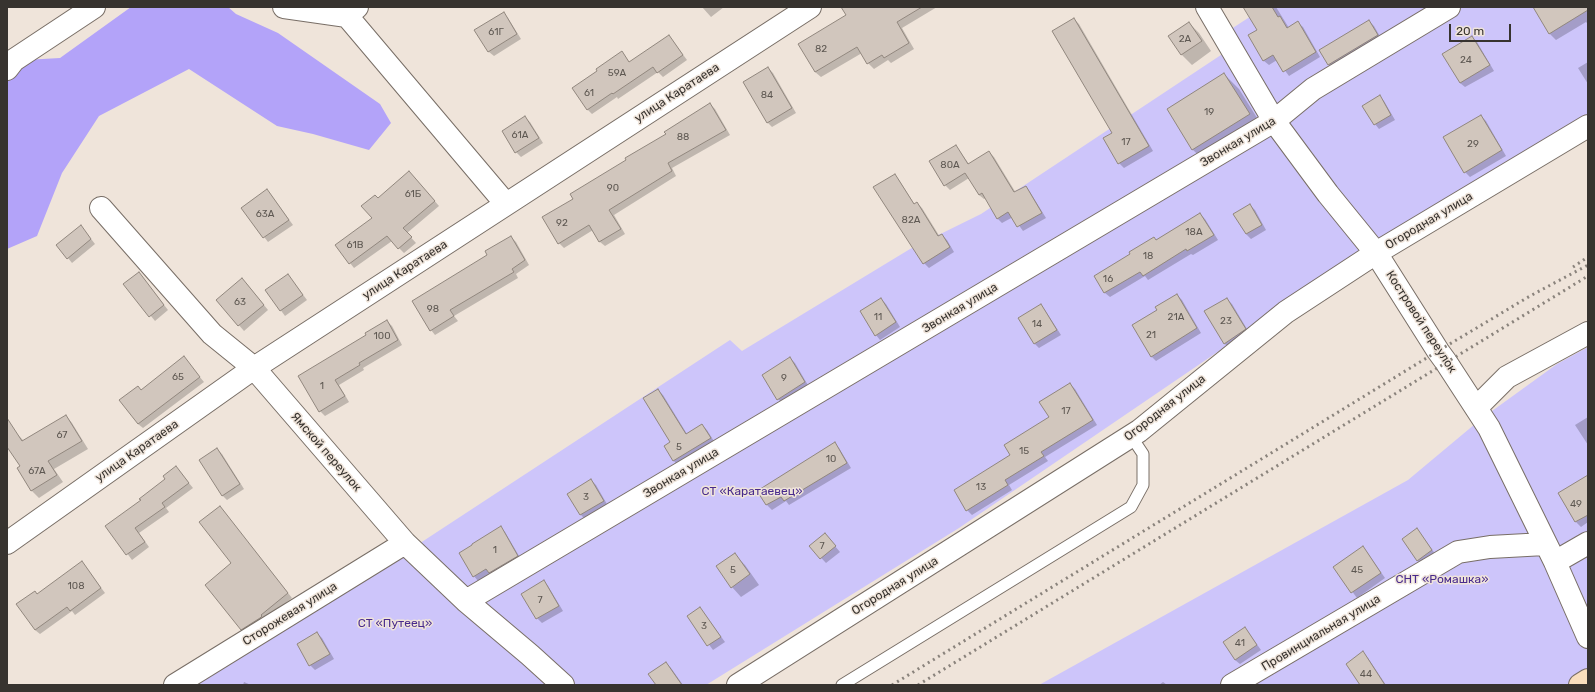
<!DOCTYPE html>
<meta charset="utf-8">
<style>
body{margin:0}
#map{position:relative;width:1595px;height:692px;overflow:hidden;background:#efe4da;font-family:Rubik,sans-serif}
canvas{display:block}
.frame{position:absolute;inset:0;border:8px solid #37332f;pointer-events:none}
.scale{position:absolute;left:1449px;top:24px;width:62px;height:18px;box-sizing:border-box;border:2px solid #37332f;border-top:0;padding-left:5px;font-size:12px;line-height:14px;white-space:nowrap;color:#37332f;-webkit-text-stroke:3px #efe4da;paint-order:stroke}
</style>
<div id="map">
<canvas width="1595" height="692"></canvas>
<div class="frame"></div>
<div class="scale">20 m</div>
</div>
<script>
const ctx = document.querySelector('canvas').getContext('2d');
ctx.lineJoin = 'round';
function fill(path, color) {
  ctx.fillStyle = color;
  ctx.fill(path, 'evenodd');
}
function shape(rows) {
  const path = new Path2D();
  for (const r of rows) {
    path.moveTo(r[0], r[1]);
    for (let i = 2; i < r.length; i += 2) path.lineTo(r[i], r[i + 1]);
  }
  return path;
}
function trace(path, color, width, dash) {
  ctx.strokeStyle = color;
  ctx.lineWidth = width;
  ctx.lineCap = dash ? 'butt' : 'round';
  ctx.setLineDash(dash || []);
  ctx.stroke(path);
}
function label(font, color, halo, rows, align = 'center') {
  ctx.font = font + ' Rubik,sans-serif';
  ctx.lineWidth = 3;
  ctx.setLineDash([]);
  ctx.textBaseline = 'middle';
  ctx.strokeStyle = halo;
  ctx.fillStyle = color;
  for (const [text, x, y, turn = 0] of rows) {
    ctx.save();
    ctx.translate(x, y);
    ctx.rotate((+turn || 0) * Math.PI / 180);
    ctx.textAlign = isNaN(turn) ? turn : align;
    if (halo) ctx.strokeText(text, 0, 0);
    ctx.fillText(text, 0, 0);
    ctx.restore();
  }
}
const green = shape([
 [1265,7,1588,7,1588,114,1382,240,959,528,706,685,181,685,355,567,382,544,391,552,408,551,730,340,742,351,910,249,981,214,1230,49,1222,35],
 [1588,347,1588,678,1577,685,1039,685,1408,480,1481,419,1557,364]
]);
const forest = shape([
 [131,7,228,7,236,14,278,33,380,104,391,123,369,150,313,134,277,126,189,69,99,116,62,173,37,236,7,249,7,61,60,58]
]);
const shadow = shape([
 [702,7,724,7,711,17],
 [842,7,937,7,902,28,914,49,891,63,888,60,874,69,868,63,862,53,821,77,815,72,848,16],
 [1244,7,1276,7,1289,28,1298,23,1303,27,1320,57,1289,76,1277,60,1269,65,1264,61,1249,35,1258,30],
 [1537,7,1588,7,1588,24,1586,22,1556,40,1549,33],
 [503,13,508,18,521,39,494,56,489,52,476,30],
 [1074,19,1079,24,1153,151,1124,168,1119,163,1114,133],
 [1369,21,1374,26,1382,40,1334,70,1329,65,1320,50],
 [1189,23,1199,33,1211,51,1192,65,1182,55,1169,36],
 [669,36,687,60,663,77,658,72,618,99,617,97,592,114,587,109,622,52,630,63],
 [1472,37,1477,42,1494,71,1465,87,1460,83],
 [1588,62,1588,84,1578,68],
 [768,68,773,73,796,113,772,127,768,123],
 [1224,74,1239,89,1264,129,1208,164,1193,150,1168,109],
 [1379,97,1384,101,1395,120,1379,129,1375,124],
 [710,104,715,109,730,135,672,168,676,176,614,215,625,234,605,246,600,242,593,230,564,248,559,243,575,199],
 [1481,116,1486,121,1506,156,1470,177,1465,172],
 [525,118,530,122,543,143,521,157,516,152],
 [956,146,969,164,989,152,994,157,1016,193,1026,187,1030,192,1046,218,1023,231,1013,217,1002,223,997,218,986,198,984,199,979,195,969,178,950,190,945,185],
 [895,175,899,180,915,205,917,203,922,208,940,237,942,235,947,240,954,252,929,268,924,263,875,187],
 [414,177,439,206,407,233,416,243,404,253,392,241,354,268,350,263,373,218,378,200],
 [271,195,293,225,268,242,242,208],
 [1250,205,1255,210,1266,230,1251,239,1246,234,1235,214],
 [1200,214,1205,219,1218,240,1193,255,1191,254,1148,280,1145,276,1110,297,1105,293,1095,276],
 [85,231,95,244,72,263,68,258],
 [511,237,516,242,529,265,516,274,518,278,454,316,458,321,435,335,431,330,489,255],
 [288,275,307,300,285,316,266,290],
 [143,278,168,310,155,321,125,284],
 [247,284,268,310,244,331,217,300],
 [1177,295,1182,300,1201,333,1156,361,1152,357,1133,325,1158,311],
 [881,299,886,304,900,327,880,340,876,335],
 [1227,299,1232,304,1250,334,1229,348,1225,344,1206,312],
 [1041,305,1045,310,1061,335,1039,348,1034,343],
 [387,321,392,326,402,345,363,368,364,370,339,385,349,402,325,416,320,411,299,376,367,336],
 [184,358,204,382,143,428,138,424,141,391],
 [790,358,795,363,809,387,783,404,778,399],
 [1070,384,1075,389,1097,425,1045,457,1048,461,1009,485,1012,490,972,515,967,510,1011,456,1050,418],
 [658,390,663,395,687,434,702,425,707,430,715,443,678,466,674,461,665,446,671,442],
 [66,416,72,423,88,449,54,469,63,482,39,498,32,491,18,468,21,467,7,445,7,437,15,432,24,441],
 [1588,417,1588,445,1575,425],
 [834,444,839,448,851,468,789,505,786,501,772,510,767,505,759,491],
 [217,449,222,454,244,489,227,500,222,495],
 [176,467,193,488,166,508,169,512,139,533,149,547,132,560,107,526,142,501,167,480],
 [1588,477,1588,522,1581,527,1576,522,1560,493],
 [591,480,596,485,608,506,586,520,581,515,569,494],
 [220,507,292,598,247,634,242,629,232,563],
 [501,528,505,532,522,561,495,577,491,573,478,581,474,576],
 [1417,529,1436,555,1422,565,1417,560],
 [829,539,840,552,826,563,810,546],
 [1367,552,1385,578,1357,598,1334,567],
 [735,555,745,565,759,585,741,597,732,587],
 [82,562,105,593,75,615,72,611,40,634,35,630,38,595],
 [544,581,548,586,563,611,542,623,537,618],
 [700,608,725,642,713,650,688,616],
 [1245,628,1261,650,1240,664,1235,660],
 [317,633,322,638,334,659,315,670,310,665,298,644],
 [1363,653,1368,658,1386,685,1361,685],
 [666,663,671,668,683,685,657,685],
 [244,682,251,685,243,685],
 [1163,682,1167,685,1159,685]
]);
const building = shape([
 [841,7,922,7,897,22,909,43,884,58,882,55,867,64,857,47,815,72,798,44,846,15,841,7],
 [1243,7,1272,7,1278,17,1280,16,1287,28,1298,21,1316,52,1283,72,1273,55,1263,61,1248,35,1257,30,1243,7],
 [1533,7,1588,7,1588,10,1549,34,1533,7],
 [504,12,517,34,488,52,474,30,504,12],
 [1074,18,1149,146,1118,164,1103,138,1112,133,1052,31,1074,18],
 [1369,20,1378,35,1328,65,1319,50,1369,20],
 [1189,22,1202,41,1181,55,1168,36,1189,22],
 [669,35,683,55,657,73,653,67,613,94,612,93,587,110,572,88,597,71,596,69,622,51,629,62,669,35],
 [1472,36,1490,65,1460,83,1442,54,1472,36],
 [768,67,792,108,767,123,743,82,768,67],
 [1224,73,1250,114,1192,150,1167,109,1224,73],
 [1380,95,1391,115,1374,125,1362,106,1380,95],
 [710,103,726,130,668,163,672,171,609,210,621,229,599,242,589,225,558,244,542,217,573,199,570,194,626,160,625,158,666,134,664,132,710,103],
 [1481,115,1502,150,1464,173,1443,137,1481,115],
 [525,116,539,138,515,153,502,131,525,116],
 [956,145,968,164,989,151,1014,192,1026,186,1042,213,1017,227,1008,212,997,219,982,193,979,195,965,173,944,186,929,161,956,145],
 [409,171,435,201,403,228,412,237,398,249,387,236,349,264,335,245,372,218,361,206,375,195,378,198,409,171],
 [895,174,914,204,917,202,938,236,942,234,950,247,923,264,873,187,895,174],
 [267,189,289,220,263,238,241,208,267,189],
 [1250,204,1262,225,1246,234,1233,214,1250,204],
 [1200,213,1214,235,1187,251,1186,249,1143,276,1140,272,1104,293,1094,276,1130,254,1129,252,1154,237,1156,240,1200,213],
 [81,225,91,239,67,259,56,245,81,225],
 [511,236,525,260,512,269,514,272,450,310,454,316,430,331,412,301,487,255,485,251,511,236],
 [139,272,164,305,149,317,123,284,139,272],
 [288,274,303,295,280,311,265,290,288,274],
 [242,278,264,305,238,326,216,300,242,278],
 [1177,294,1197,328,1151,357,1132,325,1157,310,1155,307,1177,294],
 [881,298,896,322,875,336,860,311,881,298],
 [1227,298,1246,329,1224,344,1204,311,1227,298],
 [1041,304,1057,330,1034,344,1018,318,1041,304],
 [387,320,398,340,359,363,360,365,335,380,345,396,319,412,298,376,366,335,365,333,387,320],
 [184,356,200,377,138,424,119,400,138,386,141,390,184,356],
 [790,357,805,382,777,400,762,375,790,357],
 [1070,383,1093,420,1041,452,1044,456,1005,480,1008,485,966,511,954,490,1010,455,1004,445,1049,417,1039,402,1070,383],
 [658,389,686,434,702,424,711,438,673,461,664,446,670,442,643,398,658,389],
 [66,415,82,441,48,461,57,475,31,491,17,468,20,466,7,447,7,418,22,441,66,415],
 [835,442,847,463,784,501,781,497,766,505,757,491,835,442],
 [217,448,240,484,222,496,199,460,217,448],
 [176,466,189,483,162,503,165,507,135,528,145,542,126,555,105,526,141,500,139,499,165,479,163,476,176,466],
 [1588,475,1588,515,1575,522,1558,493,1588,475],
 [591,479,604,501,580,515,567,494,591,479],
 [220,506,288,593,261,615,262,616,260,618,241,630,205,585,231,563,199,522,220,506],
 [501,526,518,556,489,573,486,569,473,577,459,553,472,545,472,544,501,526],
 [1417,528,1432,550,1417,561,1402,539,1417,528],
 [825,533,836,546,820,559,809,546,825,533],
 [1363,546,1381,573,1351,593,1333,567,1363,546],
 [735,553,750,574,731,588,716,566,735,553],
 [82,561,101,588,70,611,67,607,35,630,16,604,35,591,37,594,82,561],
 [544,580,559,606,536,619,521,594,544,580],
 [700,607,721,637,707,646,687,616,700,607],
 [1245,627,1257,645,1235,660,1223,642,1245,627],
 [317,632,330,654,309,666,297,644,317,632],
 [1363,651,1385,685,1360,685,1346,664,1363,651],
 [666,662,682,685,656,685,648,674,666,662]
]);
const lane = shape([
 [842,685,1131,507,1143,485,1143,454,1131,436]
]);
const street = shape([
 [284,7,347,16,357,7],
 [1207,7,1274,121,1328,194,1376,253,1438,351,1446,362,1489,428,1555,562,1588,637],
 [347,16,506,204],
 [7,69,14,60,94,7],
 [101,208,212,334,254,368,405,543,466,601,530,655,563,685],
 [1476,408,1507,377,1588,333],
 [7,543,254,368,810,7],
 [1555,562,1588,543],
 [466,601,1274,121,1313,89,1449,7],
 [175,685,405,543],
 [738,685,1139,431,1286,312,1376,253,1588,126],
 [1232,685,1458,552,1490,547,1545,544]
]);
const secondary = shape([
 [1580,685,1588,680]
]);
const rail = shape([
 [1573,267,1588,257],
 [892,685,1438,351,1530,296,1588,265],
 [918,685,1588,276]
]);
const numberNames = [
 ["61Г",496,32],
 ["2А",1185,39],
 ["82",821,49],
 ["24",1466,60],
 ["59А",617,73],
 ["61",589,93],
 ["84",767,95],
 ["19",1209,112],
 ["61А",520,135],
 ["88",683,137],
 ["17",1126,142],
 ["29",1473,144],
 ["80А",950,165],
 ["90",613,188],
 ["61Б",413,194],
 ["63А",265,214],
 ["82А",911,220],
 ["92",562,223],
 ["18А",1194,232],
 ["61В",355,245],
 ["18",1148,256],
 ["16",1108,279],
 ["63",240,302],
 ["98",433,309],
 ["11",878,317],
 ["21А",1176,317],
 ["23",1226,321],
 ["14",1037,324],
 ["21",1151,335],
 ["100",382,336],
 ["65",178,377],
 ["9",784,378],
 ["1",322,386],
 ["17",1066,411],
 ["67",62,435],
 ["5",679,447],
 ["15",1024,451],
 ["10",831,459],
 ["67А",37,471],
 ["13",981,487],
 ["3",586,497],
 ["49",1576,504],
 ["7",822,546],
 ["1",495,550],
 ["5",733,570],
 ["45",1357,570],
 ["108",76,586],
 ["7",540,600],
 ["3",704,626],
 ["41",1240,643],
 ["44",1366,674]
];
const streetNames = [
 ["улица Каратаева",677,93,-33],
 ["Звонкая улица",1238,142,-31],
 ["Огородная улица",1429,221,-31],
 ["улица Каратаева",405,270,-33],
 ["Звонкая улица",960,308,-31],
 ["Костровой переулок",1421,322,57],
 ["Огородная улица",1165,408,-38],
 ["улица Каратаева",137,451,-35],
 ["Ямской переулок",326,452,49],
 ["Звонкая улица",681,473,-31],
 ["Огородная улица",895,586,-32],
 ["Сторожевая улица",290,614,-32],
 ["Провинциальная улица",1321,633,-31]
];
const parkNames = [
 ["СТ «Каратаевец»",752,492],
 ["СНТ «Ромашка»",1442,580],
 ["СТ «Путеец»",395,624]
];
fill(green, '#cdc5fa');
fill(forest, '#b3a3f9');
fill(shadow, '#0003');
fill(building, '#d1c6bd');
trace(building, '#91877e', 1);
trace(lane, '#786e66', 13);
trace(street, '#786e66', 24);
trace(secondary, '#786e66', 24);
trace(lane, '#fff', 11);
trace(street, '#fff', 22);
trace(secondary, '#f9debd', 22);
trace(rail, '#8a837c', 3, [2, 4]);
label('10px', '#5e5852', null, numberNames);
label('12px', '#37332f', '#efe4da', streetNames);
label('12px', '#482a8c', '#efe4da', parkNames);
</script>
